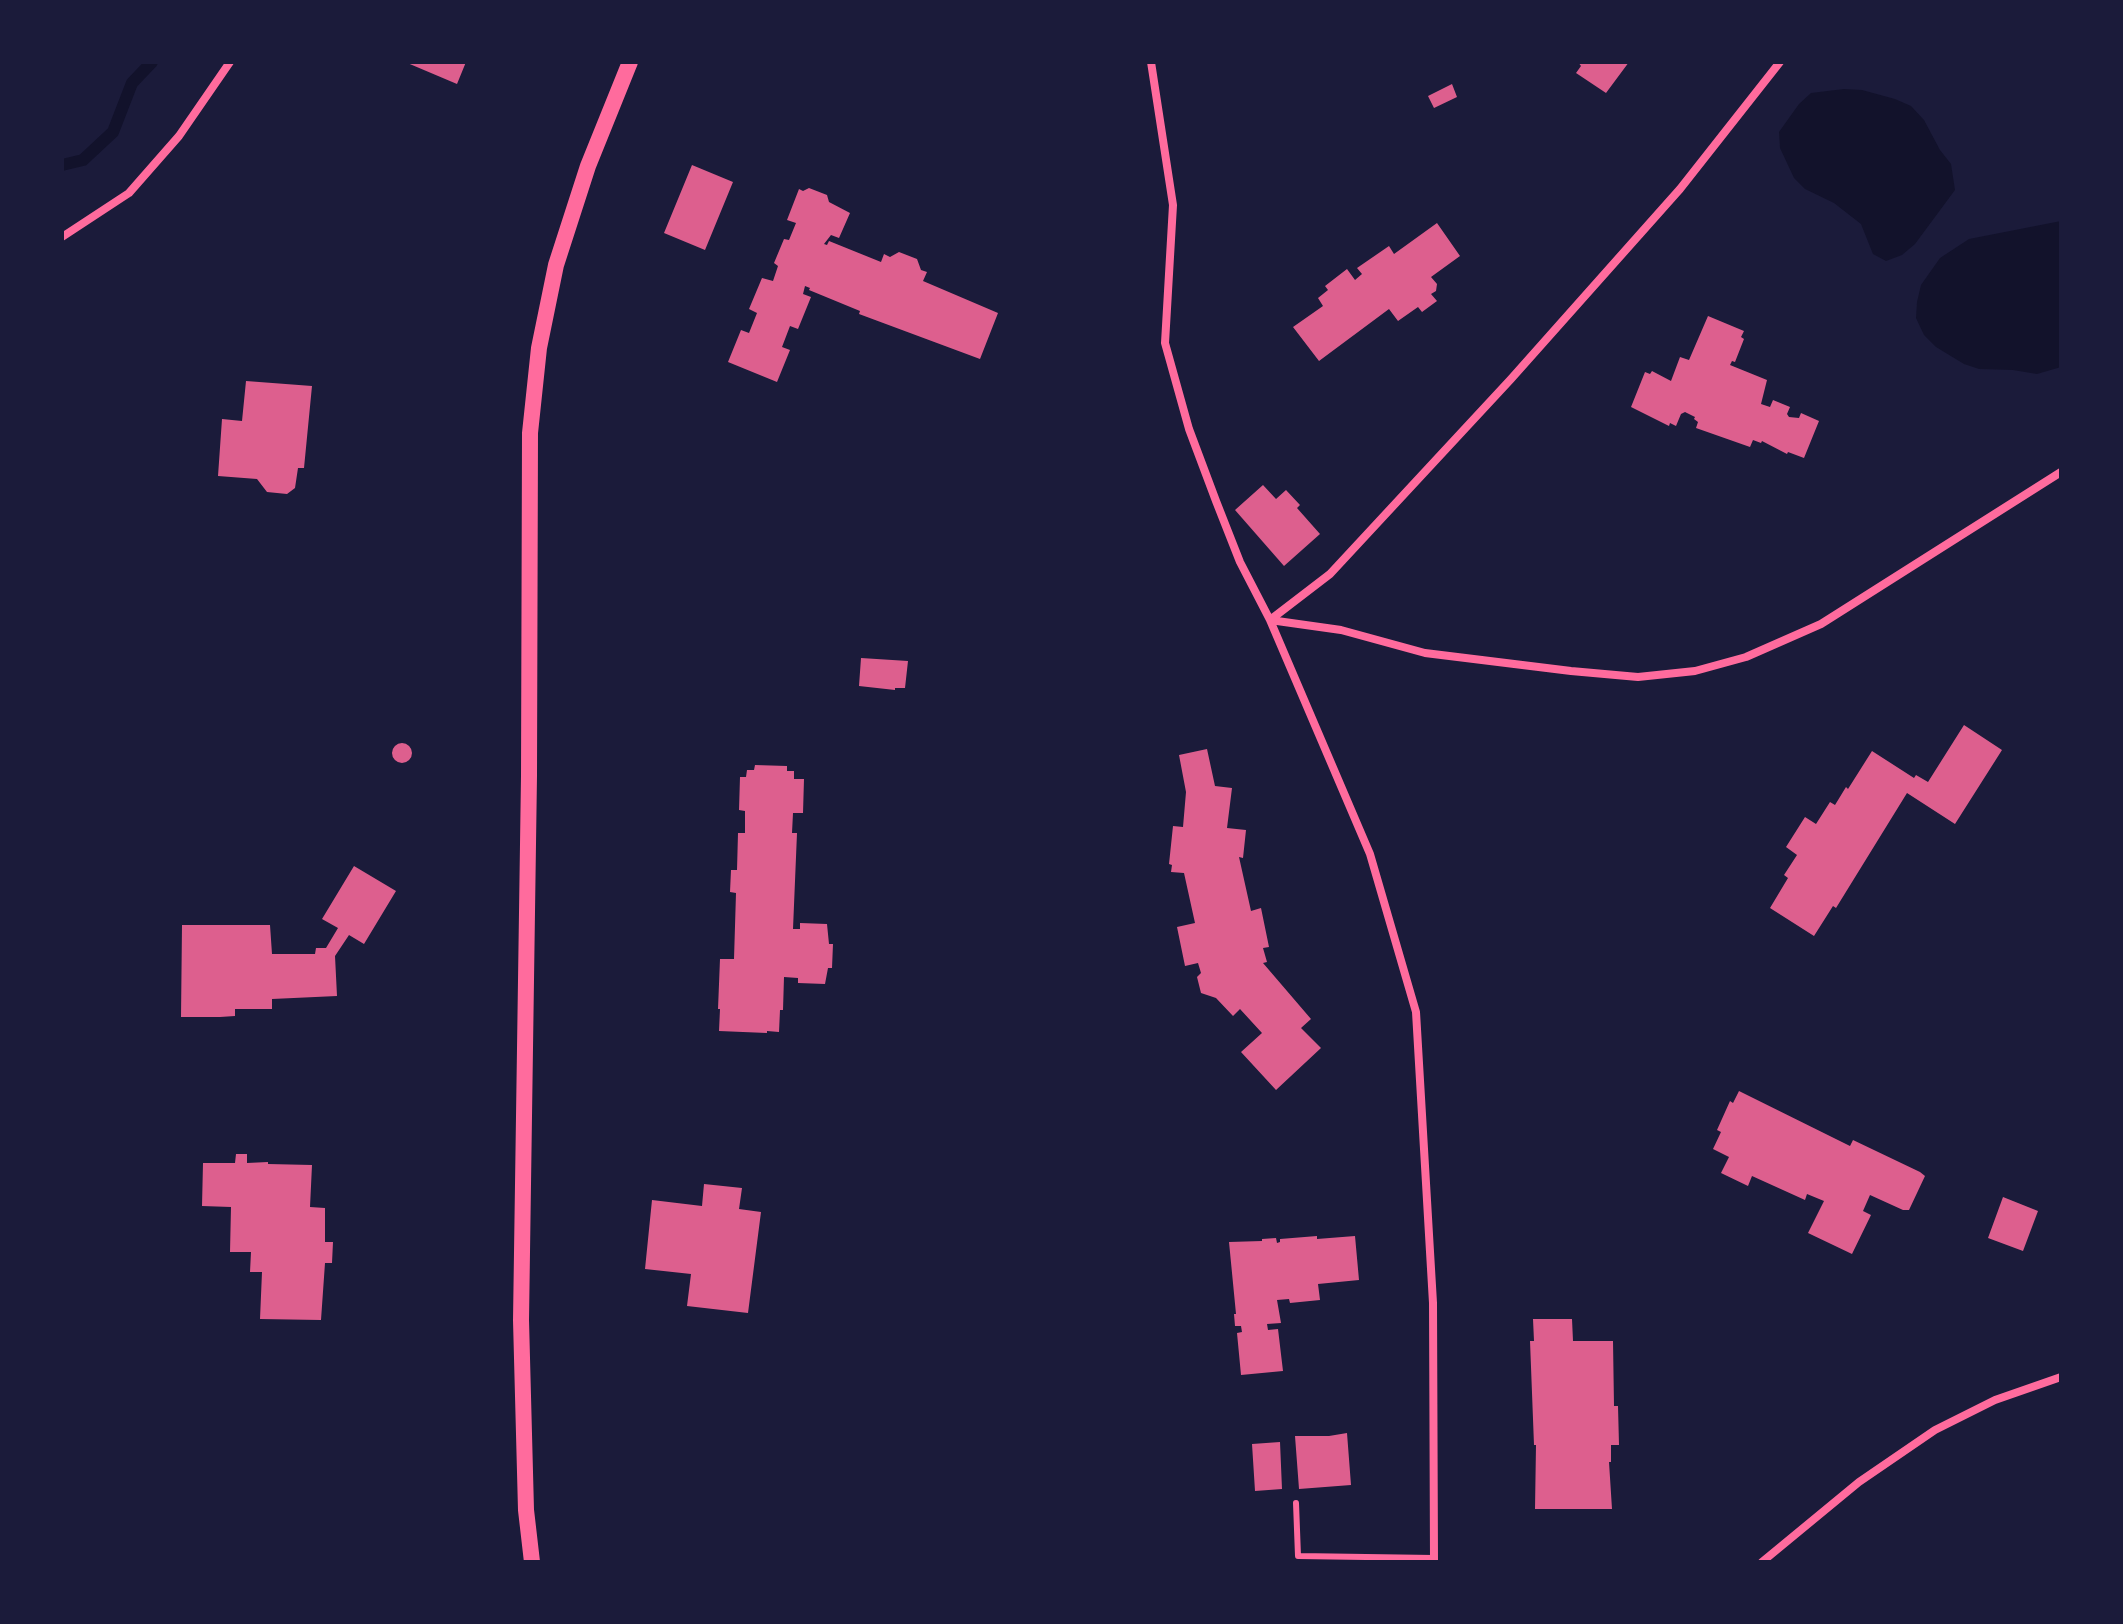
<!DOCTYPE html>
<style>
body{margin:0}
#map{position:relative;width:2123px;height:1624px;overflow:hidden;background:#1b1b3a;font-family:Overpass,sans-serif}
canvas{display:block}
.frame{position:absolute;inset:0;border:64px solid #1b1b3a;pointer-events:none}
</style>
<div id="map">
<canvas width="2123" height="1624"></canvas>
<div class="frame"></div>
</div>
<script>
const ctx = document.querySelector('canvas').getContext('2d');
ctx.lineJoin = 'round';
function fill(path, color) {
  ctx.fillStyle = color;
  ctx.fill(path, 'evenodd');
}
function shape(rows) {
  const path = new Path2D();
  for (const r of rows) {
    if (r.length === 3) {
      path.moveTo(r[0] + r[2], r[1]);
      path.arc(r[0], r[1], r[2], 0, 2 * Math.PI);
      continue;
    }
    path.moveTo(r[0], r[1]);
    for (let i = 2; i < r.length; i += 2) path.lineTo(r[i], r[i + 1]);
  }
  return path;
}
function trace(path, color, width, dash) {
  ctx.strokeStyle = color;
  ctx.lineWidth = width;
  ctx.lineCap = dash ? 'butt' : 'round';
  ctx.setLineDash(dash || []);
  ctx.stroke(path);
}
const water = shape([
 [1844,89,1862,90,1895,99,1911,106,1924,120,1940,150,1951,164,1955,190,1915,244,1902,255,1886,261,1873,254,1861,224,1834,203,1805,189,1794,178,1780,148,1779,132,1799,104,1811,93],
 [2061,221,2061,367,2037,374,2013,370,1979,369,1964,364,1936,347,1924,335,1916,318,1917,302,1921,285,1940,258,1969,239]
]);
const stream = shape([
 [62,165,83,160,113,132,132,83,152,62]
]);
const building = shape([
 [405,62,466,62,457,84],
 [1578,62,1629,62,1606,93,1576,73,1581,66],
 [1452,84,1457,97,1434,108,1428,96],
 [692,165,733,182,705,250,664,233],
 [809,188,827,195,829,202,850,213,839,238,831,235,824,244,827,245,829,241,881,262,884,254,890,257,899,252,917,259,921,270,927,272,923,281,998,313,980,359,859,314,860,311,809,290,810,288,805,286,803,294,811,297,798,329,790,326,782,347,790,350,777,382,728,362,741,330,749,333,757,313,749,309,762,278,773,281,778,266,774,263,784,239,789,240,796,223,787,220,799,189,803,191],
 [1437,223,1460,256,1431,277,1437,284,1436,291,1431,294,1437,301,1422,312,1418,307,1398,321,1389,309,1319,361,1293,327,1323,306,1318,298,1328,290,1325,286,1347,269,1355,280,1362,274,1357,268,1389,246,1394,254],
 [1708,316,1744,331,1741,337,1744,339,1735,362,1732,361,1730,365,1767,380,1761,404,1770,407,1773,400,1790,407,1787,414,1789,417,1799,418,1801,413,1819,421,1804,458,1788,452,1787,454,1762,441,1761,443,1753,440,1750,447,1696,428,1698,422,1694,419,1695,417,1685,412,1681,414,1676,426,1670,423,1669,426,1631,407,1645,372,1650,374,1652,371,1671,381,1680,357,1689,360],
 [246,381,312,386,304,468,298,468,295,488,287,494,267,492,257,479,218,476,222,419,242,421],
 [1263,485,1276,499,1286,490,1300,505,1297,508,1320,534,1284,566,1235,510],
 [861,658,908,661,905,688,895,688,895,690,859,686],
 [1964,725,2002,750,1955,824,1907,793,1836,908,1833,906,1814,936,1770,908,1788,878,1784,875,1797,855,1786,847,1805,817,1816,824,1830,802,1835,805,1846,787,1848,789,1872,751,1914,778,1916,775,1928,782],
 [402,753,10],
 [1207,749,1215,786,1232,788,1227,828,1246,830,1243,858,1239,857,1251,911,1261,908,1269,947,1263,948,1267,962,1263,963,1311,1019,1301,1028,1321,1048,1276,1090,1241,1052,1262,1033,1240,1009,1233,1016,1216,998,1201,993,1197,977,1201,973,1198,963,1185,966,1177,927,1195,923,1184,873,1171,872,1172,865,1169,864,1173,826,1183,827,1186,792,1179,755],
 [755,765,787,766,787,771,794,771,794,779,804,779,803,813,793,813,792,833,797,833,793,929,800,929,800,923,827,924,829,944,833,944,832,968,828,968,825,984,798,983,798,978,784,977,783,1010,780,1010,779,1032,767,1031,767,1033,719,1031,720,1009,718,1009,720,959,734,959,736,893,730,892,731,870,737,870,738,833,745,833,745,811,739,810,740,777,746,777,747,770,754,770],
 [354,866,396,891,364,944,349,935,335,956,337,996,272,999,272,1009,235,1009,235,1016,220,1017,181,1017,182,925,270,925,272,954,315,954,316,948,326,948,338,928,322,919],
 [1739,1091,1850,1146,1853,1140,1920,1172,1925,1176,1909,1210,1903,1210,1870,1195,1863,1211,1871,1215,1852,1254,1808,1233,1824,1201,1807,1194,1805,1200,1752,1176,1748,1186,1721,1173,1729,1157,1713,1149,1721,1132,1717,1130,1730,1101,1733,1103],
 [236,1154,247,1154,247,1163,268,1162,268,1164,312,1165,310,1207,325,1208,325,1242,333,1242,332,1263,325,1263,321,1320,260,1319,262,1272,250,1272,251,1252,230,1252,231,1207,202,1206,203,1163,235,1163],
 [704,1184,742,1188,739,1209,761,1212,748,1313,687,1306,691,1274,645,1269,652,1200,702,1206],
 [2003,1197,2038,1211,2023,1251,1988,1238],
 [1317,1236,1317,1239,1355,1236,1359,1280,1318,1284,1320,1300,1290,1303,1289,1299,1277,1300,1281,1323,1267,1324,1268,1330,1278,1329,1283,1371,1241,1375,1237,1333,1242,1332,1241,1326,1235,1326,1234,1314,1236,1314,1229,1242,1262,1241,1262,1239,1276,1238,1277,1243,1280,1242,1280,1239],
 [1533,1319,1572,1319,1573,1341,1613,1341,1614,1406,1618,1406,1619,1445,1611,1445,1611,1462,1609,1462,1612,1509,1535,1509,1536,1445,1534,1445,1530,1341,1534,1341],
 [1347,1433,1351,1485,1299,1489,1295,1436,1329,1436],
 [1280,1442,1282,1489,1255,1491,1252,1444]
]);
const service = shape([
 [1296,1503,1298,1556,1434,1558]
]);
const minor = shape([
 [1151,62,1173,205,1165,343,1189,429,1216,501,1240,562,1270,620,1341,630,1425,653,1571,671,1638,677,1695,671,1746,657,1821,624,2061,472],
 [62,237,129,193,179,136,230,62],
 [1434,1562,1433,1303,1416,1012,1370,854,1270,620,1330,574,1511,379,1680,189,1780,62],
 [1762,1562,1859,1482,1935,1430,1995,1400,2061,1377]
]);
const secondary = shape([
 [532,1562,526,1510,521,1320,529,776,530,433,539,348,556,265,588,166,630,62]
]);
fill(water, '#12122b');
trace(stream, '#12122b', 12);
fill(building, '#dd5f8e');
trace(service, '#ff6b9d', 6);
trace(minor, '#ff6b9d', 8);
trace(secondary, '#ff6b9d', 16);
</script>
